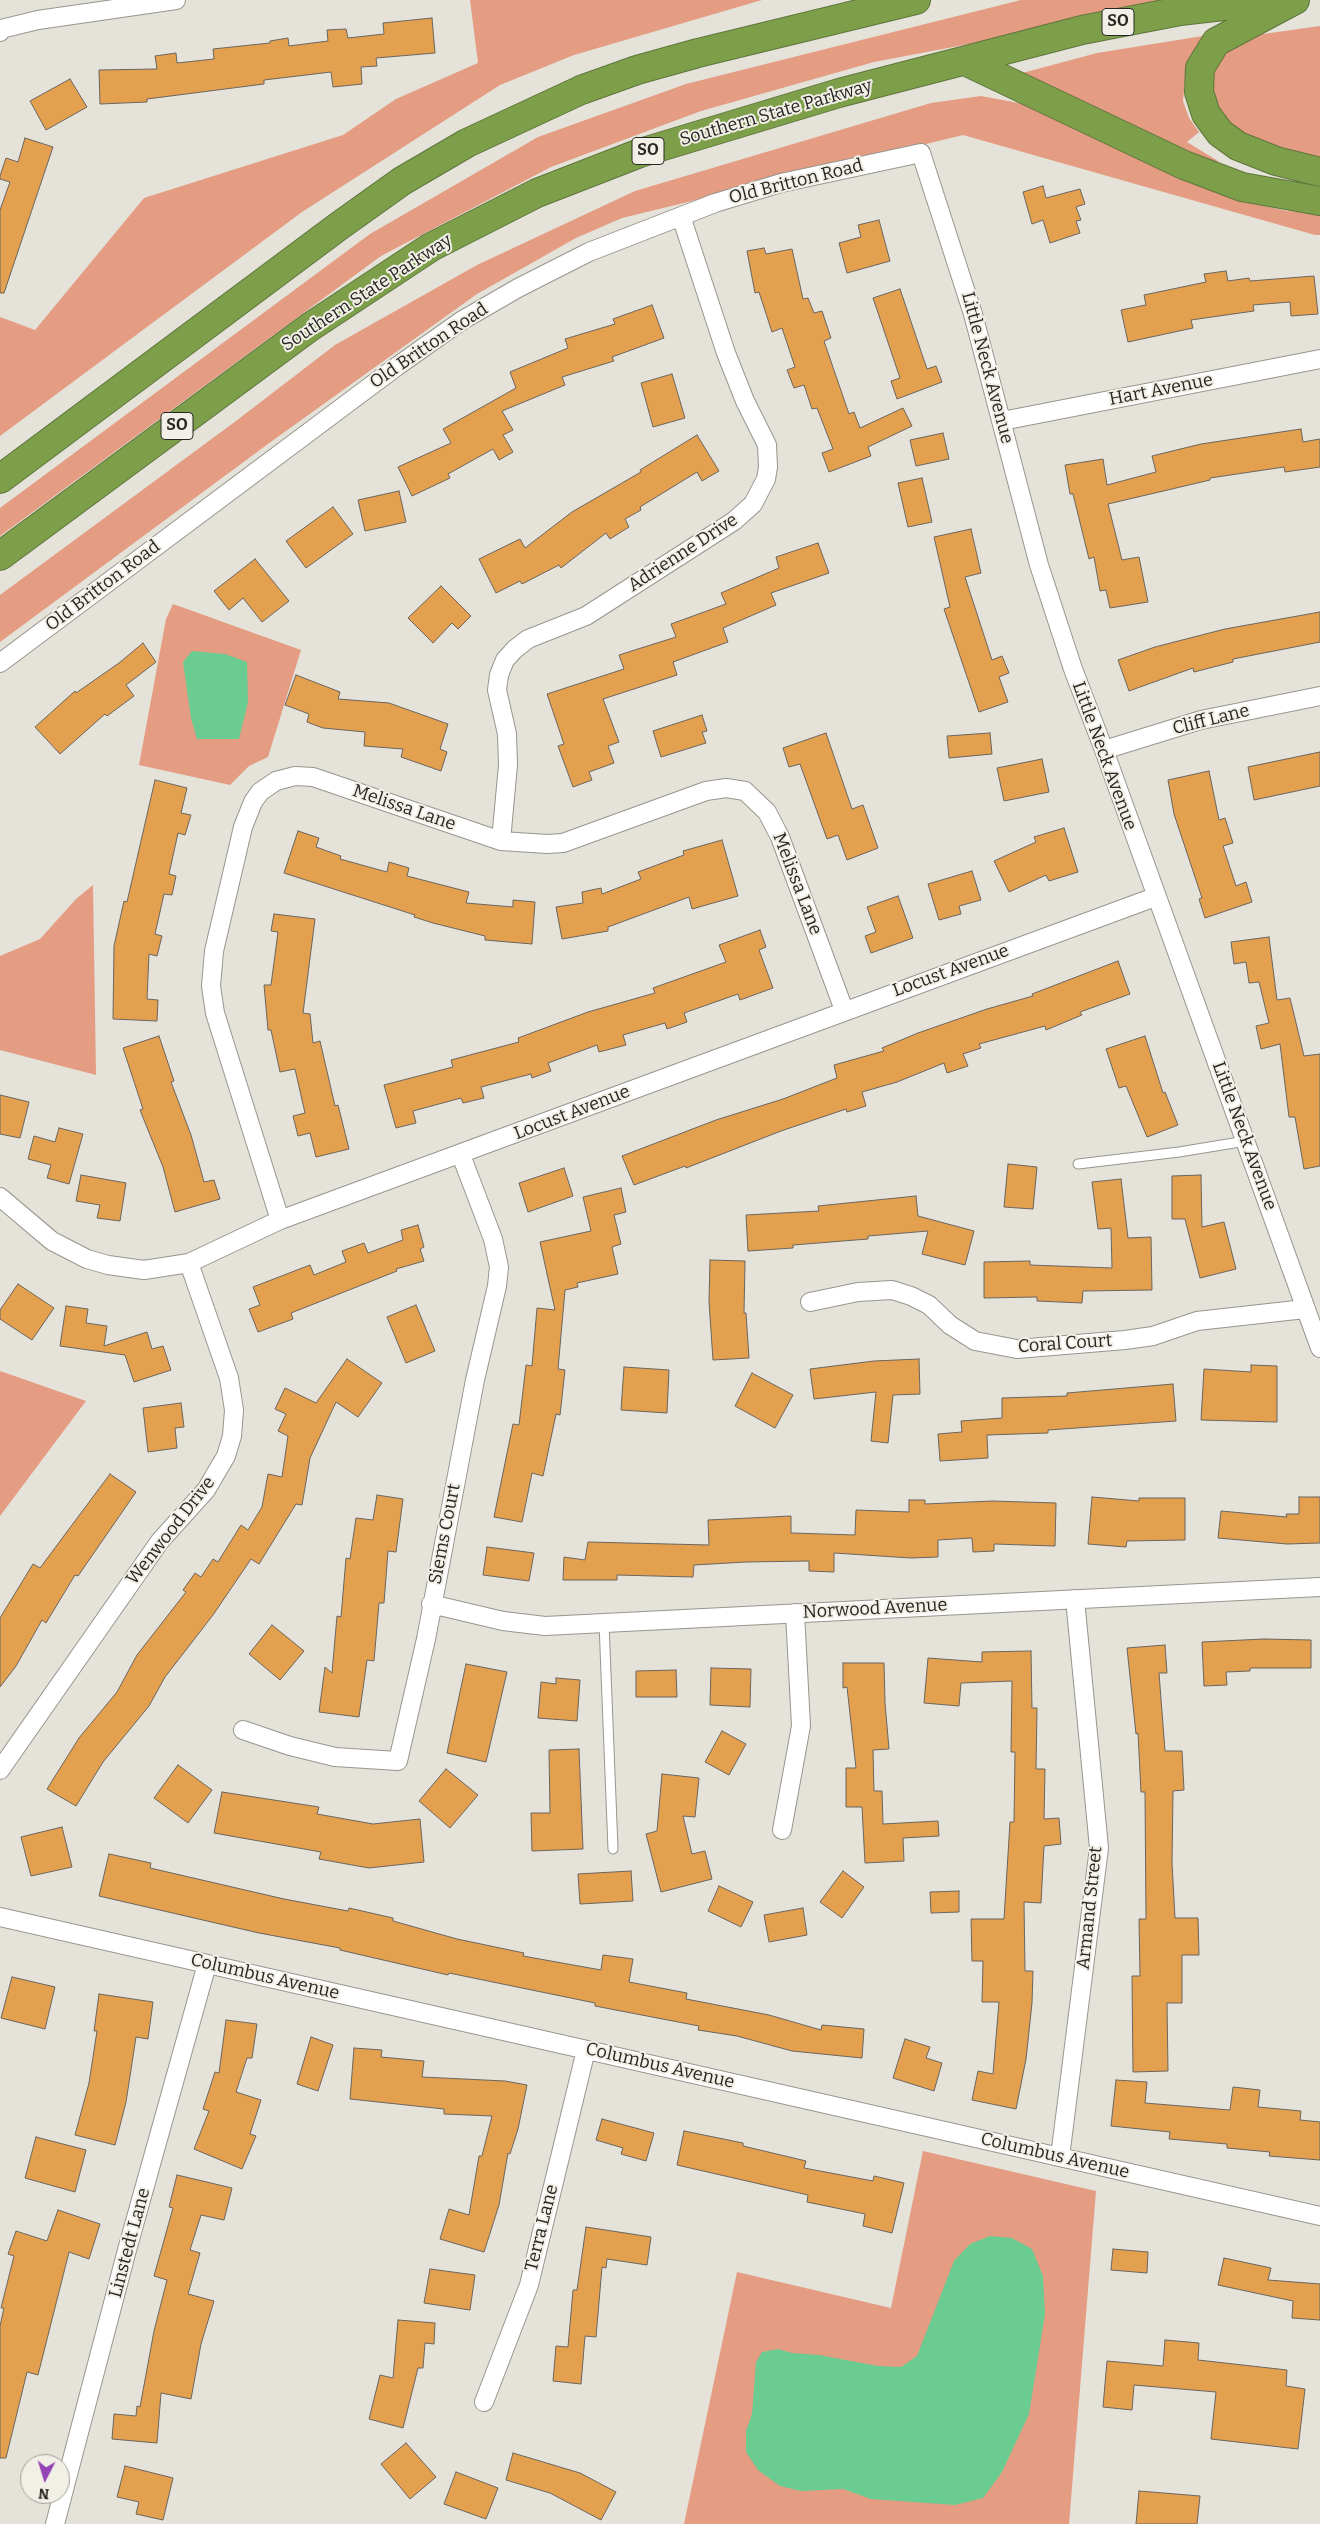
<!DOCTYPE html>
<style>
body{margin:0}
#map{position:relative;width:1320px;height:2524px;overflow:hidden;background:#e4e2d9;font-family:Bitter,serif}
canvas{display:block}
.north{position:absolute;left:20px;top:2454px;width:50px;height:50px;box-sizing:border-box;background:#f1efe6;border:1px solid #a09f98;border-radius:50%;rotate:185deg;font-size:14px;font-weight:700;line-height:20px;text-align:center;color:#272623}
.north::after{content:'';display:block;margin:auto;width:18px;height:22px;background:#9343b3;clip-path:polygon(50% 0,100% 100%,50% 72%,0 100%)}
</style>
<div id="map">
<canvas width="1320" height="2524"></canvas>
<div class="north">N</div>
</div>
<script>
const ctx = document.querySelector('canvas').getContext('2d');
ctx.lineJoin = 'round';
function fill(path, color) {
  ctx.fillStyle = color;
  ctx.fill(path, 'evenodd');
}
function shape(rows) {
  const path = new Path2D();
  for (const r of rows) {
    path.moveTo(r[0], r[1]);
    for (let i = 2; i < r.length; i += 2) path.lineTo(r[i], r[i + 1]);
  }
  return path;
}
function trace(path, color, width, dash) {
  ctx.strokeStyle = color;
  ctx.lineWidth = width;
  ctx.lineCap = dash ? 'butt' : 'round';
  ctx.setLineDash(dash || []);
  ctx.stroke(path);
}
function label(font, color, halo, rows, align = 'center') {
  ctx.font = font + ' Bitter,serif';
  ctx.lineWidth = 4;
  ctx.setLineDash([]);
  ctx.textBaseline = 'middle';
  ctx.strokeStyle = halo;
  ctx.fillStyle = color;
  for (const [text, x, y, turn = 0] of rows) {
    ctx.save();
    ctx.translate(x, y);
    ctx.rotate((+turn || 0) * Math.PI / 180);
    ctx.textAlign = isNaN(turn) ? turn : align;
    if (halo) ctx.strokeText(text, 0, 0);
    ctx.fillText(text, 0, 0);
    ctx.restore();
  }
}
const green = shape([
 [470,0,762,0,574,55,500,85,302,212,0,436,0,317,35,330,144,198,343,135,396,99,478,63],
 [1021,0,1201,0,874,62,701,111,551,167,381,256,0,536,0,508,370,234,538,137,686,84],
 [1320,26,1320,164,1244,139,1220,121,1209,94,1210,68,1222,50,1242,37],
 [1209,35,1196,50,1186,70,1183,101,1189,118,1199,132,1187,142,1218,161,1214,169,1015,75,1097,53],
 [981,96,1029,105,1179,177,1236,200,1287,211,1320,213,1320,235,1315,235,963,135,622,218,576,238,477,294,272,441,0,642,0,595,236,421,335,345,477,265,635,191,931,103],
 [173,604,301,650,268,757,249,766,230,785,139,765,166,619],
 [93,885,96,1075,0,1050,0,956,40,939,76,899],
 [0,1371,86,1401,0,1516],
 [923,2151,1096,2191,1069,2524,684,2524,737,2272,891,2308]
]);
const water = shape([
 [192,651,225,654,247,662,248,702,239,739,197,739,191,718,183,662],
 [990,2236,1012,2238,1032,2249,1043,2276,1045,2314,1029,2414,1002,2472,983,2498,955,2505,871,2499,843,2489,801,2491,780,2486,758,2470,746,2452,746,2431,752,2414,756,2362,762,2352,778,2349,792,2353,819,2355,878,2366,901,2367,917,2356,954,2261,970,2244]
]);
const building = shape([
 [432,18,435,53,376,58,377,66,361,67,362,84,333,87,331,72,264,80,264,84,147,99,147,102,100,104,99,70,157,69,155,56,176,53,177,63,214,59,213,49,270,43,270,41,288,38,289,46,328,41,327,30,346,29,348,38,384,34,383,23,432,18],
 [70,79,87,107,46,130,30,101,70,79],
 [25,138,53,147,4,293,0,293,0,210,10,182,0,179,0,176,6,158,18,162,25,138],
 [1043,186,1046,198,1080,189,1085,204,1076,207,1081,220,1076,221,1080,233,1050,243,1043,220,1032,224,1023,192,1043,186],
 [879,220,890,261,847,273,839,243,861,237,858,225,879,220],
 [764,248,766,254,792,249,803,299,808,298,814,313,822,311,831,338,824,341,849,414,854,412,860,428,903,408,912,426,868,447,871,456,829,472,822,453,833,449,817,408,812,409,804,385,794,388,787,370,795,367,782,328,772,332,759,292,755,293,747,251,764,248],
 [1226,271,1228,281,1249,278,1250,281,1314,276,1318,314,1291,316,1290,302,1253,305,1254,311,1191,320,1193,328,1128,342,1121,310,1146,305,1144,295,1206,282,1204,274,1226,271],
 [900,289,927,369,936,366,942,382,897,399,891,381,900,378,873,298,900,289],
 [652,305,664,338,612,357,614,361,562,377,565,385,502,411,513,430,503,435,513,452,499,460,493,449,448,474,450,478,412,496,398,467,451,443,443,429,516,388,510,372,568,348,565,339,615,324,613,319,652,305],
 [672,374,685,418,653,427,641,383,672,374],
 [1301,429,1303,442,1320,439,1320,467,1285,472,1284,467,1210,478,1210,480,1108,504,1122,560,1139,557,1148,602,1110,608,1106,590,1100,591,1094,557,1089,559,1073,494,1070,494,1065,465,1103,459,1107,485,1156,472,1152,456,1201,444,1301,429],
 [943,433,949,459,916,466,910,440,943,433],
 [697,435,719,471,702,481,697,472,640,507,641,510,625,519,629,527,610,539,606,533,561,568,559,565,522,584,520,581,496,593,479,559,520,539,525,548,572,512,641,472,640,470,697,435],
 [922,478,932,522,908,527,898,483,922,478],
 [399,491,406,522,365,531,358,500,399,491],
 [333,507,353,534,306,568,286,541,333,507],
 [971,529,981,573,965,577,992,660,1002,656,1009,673,999,677,1008,702,979,712,944,609,950,607,934,537,971,529],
 [818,543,829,573,771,593,776,605,723,628,728,642,673,662,677,675,603,699,619,742,608,746,614,763,589,772,592,780,573,787,558,746,564,744,547,694,624,669,619,655,676,637,671,624,726,604,721,593,779,568,776,557,818,543],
 [255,559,289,601,262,622,243,598,229,610,214,591,255,559],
 [441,586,471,616,458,629,452,623,433,643,408,618,441,586],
 [1320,612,1320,642,1233,659,1233,662,1194,672,1193,668,1129,691,1118,660,1155,647,1225,629,1320,612],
 [143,643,156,662,126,685,134,696,107,716,105,714,60,754,35,727,75,691,76,693,119,663,143,643],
 [296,675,340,692,338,699,389,703,448,724,440,749,447,752,441,771,401,757,403,749,364,746,365,732,323,728,307,722,309,714,285,705,296,675],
 [702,715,707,731,702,732,706,743,661,757,653,731,702,715],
 [826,733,852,809,863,805,878,848,847,860,838,835,827,839,800,764,789,767,783,748,826,733],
 [990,733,992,754,949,758,947,736,990,733],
 [1320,752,1320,786,1254,800,1248,767,1320,752],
 [1042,759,1049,792,1004,801,997,768,1042,759],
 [1209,771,1219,820,1225,818,1233,843,1223,846,1236,886,1246,882,1252,902,1205,918,1199,899,1202,898,1174,814,1168,780,1209,771],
 [155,780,187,788,181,813,191,815,185,835,178,833,169,874,176,876,172,895,164,894,155,934,162,936,157,956,149,954,147,999,158,1000,157,1021,113,1019,114,946,124,901,127,902,155,780],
 [1064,828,1078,872,1049,881,1046,875,1009,892,994,861,1036,842,1034,837,1064,828],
 [298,831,319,838,316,847,341,856,340,859,387,872,389,862,409,868,407,876,469,892,466,903,513,907,513,900,535,902,532,944,485,940,485,936,433,923,414,917,415,915,284,873,298,831],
 [722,840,738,896,692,909,689,897,608,927,608,931,562,939,556,907,583,903,582,892,601,888,602,894,641,879,638,872,684,855,683,851,722,840],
 [972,871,981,900,959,906,961,914,939,920,928,884,972,871],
 [898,896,913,938,871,953,865,936,876,932,867,907,898,896],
 [274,914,315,919,303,1013,310,1014,313,1043,320,1041,335,1106,338,1105,349,1149,316,1157,310,1133,298,1136,293,1116,305,1113,295,1069,280,1072,271,1030,268,1030,264,985,271,985,278,932,271,931,274,914],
 [760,930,766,947,759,950,773,988,740,1000,738,994,684,1013,687,1022,667,1029,665,1023,623,1035,626,1045,599,1052,597,1045,548,1063,551,1071,532,1078,531,1074,481,1087,484,1098,463,1103,461,1098,413,1111,416,1123,396,1128,384,1085,453,1067,451,1060,519,1042,518,1038,588,1012,655,993,653,988,726,962,719,945,760,930],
 [1269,937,1277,1000,1290,998,1304,1056,1320,1054,1320,1166,1304,1169,1295,1117,1289,1117,1280,1044,1261,1049,1256,1026,1269,1023,1259,982,1249,983,1246,962,1234,964,1231,942,1269,937],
 [1118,961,1130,994,1080,1012,1082,1015,1046,1030,1045,1026,979,1044,981,1048,963,1054,968,1066,947,1073,944,1063,897,1082,862,1092,866,1106,847,1112,846,1109,781,1131,686,1168,685,1166,634,1185,622,1156,716,1120,783,1099,837,1078,834,1065,884,1051,882,1048,918,1033,987,1009,1033,996,1032,994,1118,961],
 [159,1036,174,1081,171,1082,191,1135,204,1182,214,1180,220,1199,175,1212,163,1167,140,1110,143,1109,123,1048,159,1036],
 [1145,1036,1163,1093,1165,1092,1178,1125,1147,1137,1126,1086,1119,1088,1106,1049,1145,1036],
 [0,1095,29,1102,20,1138,0,1134,0,1095],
 [59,1128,83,1134,69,1184,47,1178,51,1165,28,1159,34,1136,55,1142,59,1128],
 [1008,1164,1037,1167,1033,1209,1004,1207,1008,1164],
 [564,1168,573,1196,528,1212,519,1183,564,1168],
 [81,1175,126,1183,120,1221,97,1218,100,1205,76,1201,81,1175],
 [1201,1175,1202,1227,1224,1222,1236,1269,1200,1278,1185,1219,1172,1219,1172,1176,1201,1175],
 [1121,1179,1128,1238,1151,1237,1152,1290,1083,1291,1082,1303,1037,1301,1037,1297,984,1298,984,1262,1030,1261,1030,1265,1112,1268,1111,1228,1098,1229,1092,1182,1121,1179],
 [621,1188,626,1212,614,1215,621,1244,612,1247,618,1274,577,1283,578,1287,565,1290,558,1369,565,1370,560,1415,556,1414,543,1476,532,1473,522,1522,494,1517,513,1424,519,1425,526,1365,532,1366,537,1308,555,1310,540,1242,591,1231,583,1197,621,1188],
 [916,1196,918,1216,974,1231,965,1265,922,1254,928,1231,868,1236,868,1239,793,1245,793,1248,748,1251,746,1215,819,1211,818,1206,916,1196],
 [418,1225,424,1247,420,1249,424,1261,396,1269,397,1271,291,1313,293,1319,258,1332,249,1309,260,1305,253,1287,310,1265,314,1275,346,1262,342,1251,364,1243,368,1253,403,1240,401,1230,418,1225],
 [710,1260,745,1261,744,1313,746,1313,749,1358,713,1360,709,1302,710,1260],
 [18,1284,54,1308,32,1340,0,1319,0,1310,18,1284],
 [416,1305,435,1351,406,1363,387,1317,416,1305],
 [66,1306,88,1309,86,1323,107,1326,104,1346,147,1332,152,1349,163,1346,171,1370,134,1382,125,1355,60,1346,66,1306],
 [347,1359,382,1383,358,1417,336,1402,310,1458,302,1505,296,1504,259,1564,251,1559,213,1615,165,1677,149,1706,103,1762,76,1806,47,1789,79,1738,117,1692,137,1655,186,1592,183,1590,195,1573,201,1577,213,1559,218,1562,241,1525,248,1530,262,1507,268,1474,282,1477,288,1436,278,1431,286,1414,275,1409,285,1388,316,1403,347,1359],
 [919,1359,920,1394,893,1395,888,1443,871,1441,876,1392,814,1399,810,1369,874,1361,919,1359],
 [1251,1365,1277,1366,1277,1422,1201,1420,1204,1369,1251,1372,1251,1365],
 [624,1367,669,1370,667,1413,621,1410,624,1367],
 [752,1373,793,1395,775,1428,735,1406,752,1373],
 [1173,1384,1176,1421,1048,1430,1048,1433,987,1435,988,1458,940,1461,938,1434,962,1432,961,1421,1002,1418,1002,1398,1067,1396,1067,1393,1173,1384],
 [181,1403,184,1427,175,1428,177,1448,148,1452,143,1408,181,1403],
 [110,1474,136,1492,78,1576,75,1575,46,1623,42,1620,16,1666,0,1687,0,1618,33,1564,40,1568,110,1474],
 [377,1495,403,1499,396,1552,388,1551,384,1603,379,1603,374,1661,367,1660,359,1717,319,1712,325,1667,332,1673,337,1616,341,1617,346,1558,350,1559,356,1518,373,1520,377,1495],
 [1092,1497,1139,1501,1139,1498,1185,1498,1185,1540,1127,1541,1126,1547,1088,1544,1092,1497],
 [1299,1497,1320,1497,1320,1543,1287,1544,1218,1538,1221,1511,1287,1517,1286,1514,1299,1514,1299,1497],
 [909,1500,925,1500,925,1504,992,1501,1056,1503,1055,1546,994,1544,994,1551,973,1552,972,1538,938,1540,938,1557,911,1558,834,1553,834,1572,809,1571,809,1561,746,1562,694,1565,693,1577,617,1575,617,1580,563,1580,564,1557,585,1560,588,1542,709,1545,708,1520,791,1516,791,1533,855,1535,856,1510,909,1512,909,1500],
 [487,1547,534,1553,529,1581,483,1575,487,1547],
 [272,1625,304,1651,280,1680,249,1654,272,1625],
 [1264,1639,1311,1640,1311,1668,1250,1668,1250,1671,1226,1672,1227,1685,1204,1686,1202,1642,1264,1639],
 [1165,1645,1167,1673,1159,1673,1165,1751,1182,1751,1184,1790,1173,1791,1172,1863,1175,1918,1198,1918,1199,1955,1182,1955,1182,2003,1167,2003,1168,2071,1133,2072,1132,1976,1140,1976,1139,1919,1146,1919,1145,1792,1141,1792,1138,1733,1136,1734,1127,1648,1165,1645],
 [1031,1651,1032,1708,1037,1708,1036,1769,1045,1769,1044,1819,1059,1818,1061,1844,1044,1846,1041,1903,1024,1902,1025,1971,1033,1971,1032,2003,1026,2059,1016,2109,972,2100,978,2071,993,2074,999,2002,982,2002,983,1961,972,1961,971,1919,1004,1919,1010,1822,1014,1822,1015,1752,1011,1752,1012,1681,961,1683,959,1706,924,1703,928,1658,982,1662,982,1652,1031,1651],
 [843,1663,884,1663,885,1703,889,1749,873,1750,874,1791,882,1791,883,1824,938,1821,939,1836,903,1838,904,1861,865,1863,862,1807,846,1807,846,1768,856,1768,847,1687,843,1688,843,1663],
 [466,1664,507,1672,486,1762,447,1753,466,1664],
 [711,1668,751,1669,750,1707,710,1705,711,1668],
 [676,1670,677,1697,636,1697,636,1671,676,1670],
 [556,1678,580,1680,577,1721,538,1718,541,1682,556,1684,556,1678],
 [722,1731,746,1744,729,1775,705,1762,722,1731],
 [579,1749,583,1849,532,1851,531,1813,550,1813,549,1750,579,1749],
 [178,1765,212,1790,188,1823,154,1798,178,1765],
 [446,1769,478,1795,450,1828,419,1801,446,1769],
 [662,1774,699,1778,695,1817,683,1816,692,1854,705,1851,712,1879,661,1892,646,1834,657,1831,662,1774],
 [222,1792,319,1807,317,1814,373,1824,420,1819,424,1862,369,1868,319,1859,321,1852,214,1833,222,1792],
 [62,1827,72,1867,31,1876,21,1837,62,1827],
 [109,1854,151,1863,150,1868,284,1899,348,1911,349,1908,393,1918,393,1921,457,1939,524,1953,523,1956,601,1970,603,1955,633,1959,629,1982,687,1993,686,1999,769,2015,821,2030,822,2025,864,2029,862,2058,792,2051,737,2036,698,2030,699,2026,595,2006,595,2003,449,1973,448,1975,340,1950,340,1948,259,1933,99,1896,109,1854],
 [631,1871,633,1901,580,1904,578,1874,631,1871],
 [843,1871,864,1887,842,1918,820,1902,843,1871],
 [719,1886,753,1902,741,1927,708,1911,719,1886],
 [959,1891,959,1912,931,1913,930,1892,959,1891],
 [803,1908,807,1935,769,1942,764,1915,803,1908],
 [12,1977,55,1987,45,2029,1,2018,12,1977],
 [99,1994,153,2002,148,2039,136,2037,126,2102,115,2145,75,2135,89,2083,97,2031,94,2031,99,1994],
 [226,2020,257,2024,252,2058,247,2058,236,2092,261,2100,250,2134,256,2136,242,2169,194,2149,209,2111,203,2109,215,2072,219,2073,226,2020],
 [311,2037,333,2045,318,2091,297,2084,311,2037],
 [905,2039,930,2047,926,2058,942,2063,934,2091,893,2078,905,2039],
 [354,2048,382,2050,381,2057,424,2061,422,2077,505,2081,527,2085,518,2129,510,2154,508,2153,499,2205,484,2252,440,2239,449,2209,469,2215,479,2156,482,2156,492,2116,444,2114,444,2109,350,2099,354,2048],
 [1116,2080,1147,2082,1145,2103,1230,2110,1233,2087,1260,2090,1258,2107,1301,2111,1300,2120,1320,2122,1320,2160,1269,2156,1270,2152,1227,2148,1227,2144,1169,2139,1170,2132,1111,2126,1116,2080],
 [602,2119,654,2133,646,2161,621,2154,623,2148,596,2140,602,2119],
 [684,2131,743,2143,743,2146,806,2161,804,2168,873,2181,874,2176,904,2183,892,2233,863,2226,865,2214,807,2202,808,2195,677,2165,684,2131],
 [36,2137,86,2150,75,2192,25,2178,36,2137],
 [177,2175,232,2188,224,2220,201,2215,190,2250,200,2253,188,2294,214,2301,201,2344,191,2399,161,2393,157,2443,112,2439,114,2414,136,2416,137,2406,140,2407,154,2331,167,2280,154,2276,173,2208,169,2207,177,2175],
 [58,2210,100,2224,89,2259,69,2252,38,2375,27,2372,6,2458,0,2458,0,2326,4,2308,1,2308,14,2256,8,2254,16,2231,47,2241,58,2210],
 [586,2227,651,2237,647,2265,607,2259,606,2268,602,2267,596,2337,585,2336,581,2384,553,2381,556,2346,568,2347,573,2290,577,2290,586,2227],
 [1113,2249,1148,2252,1147,2273,1111,2270,1113,2249],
 [1224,2258,1271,2268,1268,2280,1320,2284,1320,2320,1292,2318,1293,2301,1218,2285,1224,2258],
 [430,2269,475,2275,470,2310,424,2303,430,2269],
 [398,2320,435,2323,434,2344,425,2343,423,2368,418,2368,403,2428,369,2419,380,2375,393,2378,398,2320],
 [1165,2340,1199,2343,1198,2360,1287,2370,1286,2386,1305,2389,1298,2449,1211,2439,1216,2392,1134,2385,1132,2410,1103,2407,1107,2361,1163,2366,1165,2340],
 [406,2443,436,2477,410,2499,381,2464,406,2443],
 [513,2453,580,2473,616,2492,601,2520,550,2493,506,2480,513,2453],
 [125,2466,173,2478,163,2520,136,2514,139,2502,117,2497,125,2466],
 [456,2472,498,2488,486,2519,444,2504,456,2472],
 [1139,2491,1200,2496,1197,2524,1136,2524,1139,2491]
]);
const service = shape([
 [1078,1164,1179,1152,1246,1141],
 [604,1623,613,1849]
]);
const minor = shape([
 [0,32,1,29,38,20,176,0],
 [1002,421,1320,359],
 [0,663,396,367,461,321,518,288,589,252,715,203,781,183,921,153,973,314,1039,565,1073,669,1104,750,1320,1348],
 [1104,750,1201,720,1320,696],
 [501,841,508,765,507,734,497,690,499,675,505,660,515,649,528,639,586,616,734,521,753,504,766,479,768,467,767,445,745,401,726,353,681,216],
 [0,1197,52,1241,87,1259,108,1265,144,1270,189,1263,280,1220,1155,897],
 [280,1220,215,1013,211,986,214,951,243,827,253,802,260,792,276,781,295,776,313,777,501,841,547,844,563,843,706,791,726,788,745,791,767,812,780,837,844,1010],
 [810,1302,858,1292,892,1290,911,1296,929,1305,950,1325,975,1341,1017,1349,1125,1340,1153,1336,1197,1321,1305,1309],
 [431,1604,503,1621,545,1626,1320,1587],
 [243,1730,290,1746,335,1757,398,1761,426,1639,475,1380,497,1286,499,1267,493,1239,461,1155],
 [0,1770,160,1541,206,1490,226,1456,232,1436,234,1410,229,1378,189,1263],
 [782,1830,801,1726,795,1613],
 [0,1917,1320,2216],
 [1060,2157,1099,1848,1075,1599],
 [484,2402,529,2285,586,2050],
 [55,2524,127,2250,207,1964]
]);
const motorway = shape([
 [1295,0,1216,42,1200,68,1199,92,1206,114,1220,133,1238,146,1276,161,1320,172],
 [965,61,1184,165,1242,187,1320,201],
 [0,479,339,226,402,181,467,143,581,90,637,70,698,53,916,0],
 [0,556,310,327,431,247,537,193,640,153,839,93,1082,30,1180,11,1275,0]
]);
const shields = [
 [1118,22,32],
 [648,151,32],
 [177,426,32]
];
const shieldNames = [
 ["SO",1118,22],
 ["SO",648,151],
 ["SO",177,426]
];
const streetNames = [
 ["Southern State Parkway",776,113,-16],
 ["Old Britton Road",796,182,-14],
 ["Southern State Parkway",367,293,-33],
 ["Old Britton Road",429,346,-34],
 ["Little Neck Avenue",987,368,75],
 ["Hart Avenue",1161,390,-11],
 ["Adrienne Drive",683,553,-33],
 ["Old Britton Road",103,586,-37],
 ["Cliff Lane",1211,720,-14],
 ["Little Neck Avenue",1104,756,70],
 ["Melissa Lane",404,808,19],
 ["Melissa Lane",797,884,69],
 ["Locust Avenue",951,971,-20],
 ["Locust Avenue",572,1113,-21],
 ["Little Neck Avenue",1244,1136,70],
 ["Coral Court",1065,1344,-4],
 ["Wenwood Drive",171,1531,-52],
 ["Siems Court",445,1534,-79],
 ["Norwood Avenue",875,1609,-3],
 ["Armand Street",1090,1908,-84],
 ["Columbus Avenue",265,1977,13],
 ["Columbus Avenue",660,2066,13],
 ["Columbus Avenue",1055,2156,13],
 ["Terra Lane",542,2228,-76],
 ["Linstedt Lane",130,2243,-75]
];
fill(green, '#e49c82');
fill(water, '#6acc91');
fill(building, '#e3a04e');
trace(building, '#6b655f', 1);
trace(service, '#97968e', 11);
trace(minor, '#97968e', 20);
trace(motorway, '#5f753c', 30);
trace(service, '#fff', 9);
trace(minor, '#fff', 18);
trace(motorway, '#7d9f49', 28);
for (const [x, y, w] of shields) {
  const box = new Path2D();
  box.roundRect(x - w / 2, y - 13.5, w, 27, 4);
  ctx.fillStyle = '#f1efe6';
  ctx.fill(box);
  trace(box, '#272623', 1);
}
label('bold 16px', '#272623', null, shieldNames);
label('18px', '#272623', '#f1efe6', streetNames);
</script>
